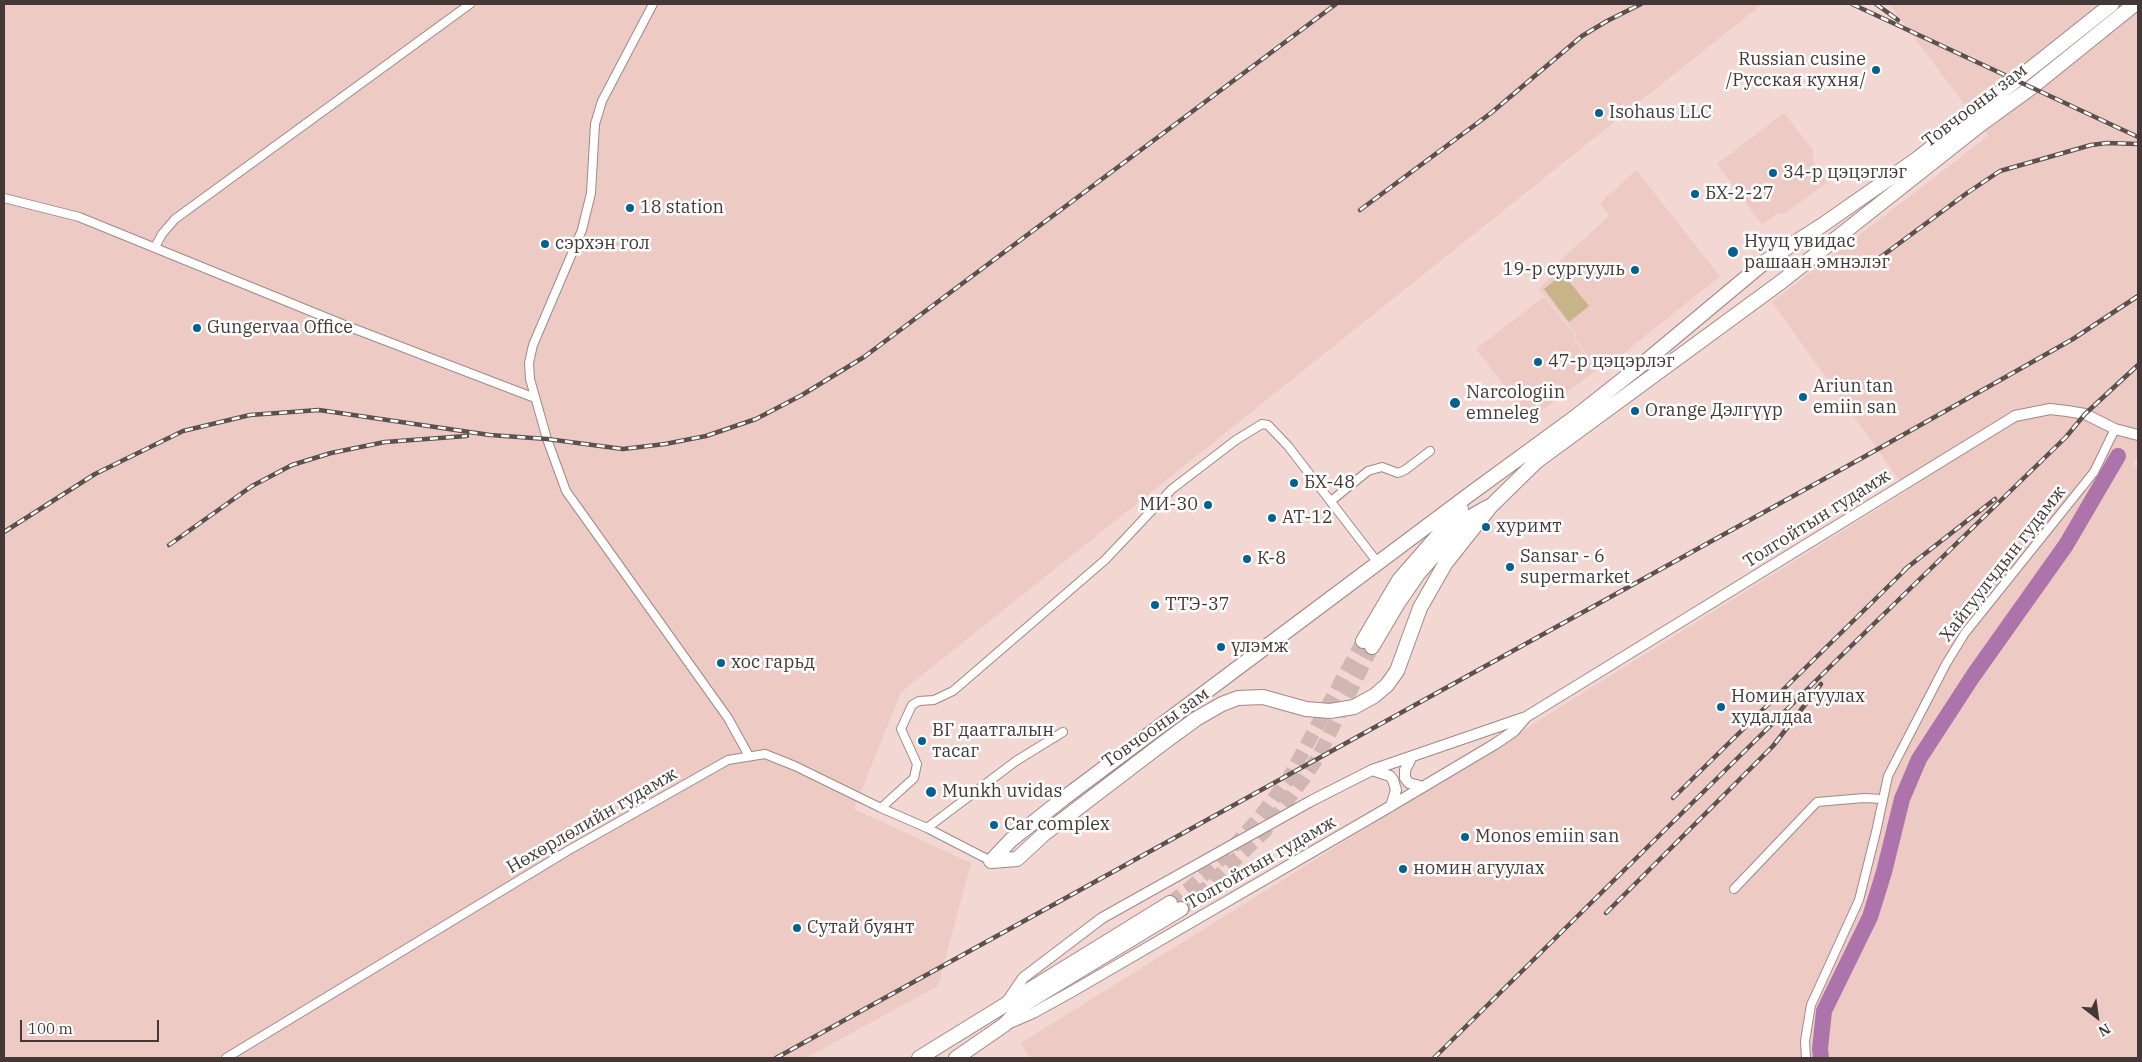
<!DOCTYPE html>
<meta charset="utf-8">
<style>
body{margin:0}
#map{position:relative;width:2142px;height:1062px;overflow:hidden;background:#f3d7d3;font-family:"IBM Plex Serif",serif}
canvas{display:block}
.frame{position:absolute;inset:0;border:5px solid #433837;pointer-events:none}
.north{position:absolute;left:2072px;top:992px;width:50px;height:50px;-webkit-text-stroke:4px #fff;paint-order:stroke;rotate:150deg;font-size:14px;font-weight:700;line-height:20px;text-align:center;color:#433837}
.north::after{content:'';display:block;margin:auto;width:18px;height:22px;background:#433837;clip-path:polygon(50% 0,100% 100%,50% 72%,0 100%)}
.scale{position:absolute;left:20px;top:1020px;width:139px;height:22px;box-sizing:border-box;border:2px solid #433837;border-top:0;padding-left:6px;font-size:15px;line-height:18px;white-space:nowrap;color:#433837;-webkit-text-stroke:4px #fff;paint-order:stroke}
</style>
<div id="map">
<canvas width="2142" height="1062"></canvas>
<div class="frame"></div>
<div class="north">N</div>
<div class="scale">100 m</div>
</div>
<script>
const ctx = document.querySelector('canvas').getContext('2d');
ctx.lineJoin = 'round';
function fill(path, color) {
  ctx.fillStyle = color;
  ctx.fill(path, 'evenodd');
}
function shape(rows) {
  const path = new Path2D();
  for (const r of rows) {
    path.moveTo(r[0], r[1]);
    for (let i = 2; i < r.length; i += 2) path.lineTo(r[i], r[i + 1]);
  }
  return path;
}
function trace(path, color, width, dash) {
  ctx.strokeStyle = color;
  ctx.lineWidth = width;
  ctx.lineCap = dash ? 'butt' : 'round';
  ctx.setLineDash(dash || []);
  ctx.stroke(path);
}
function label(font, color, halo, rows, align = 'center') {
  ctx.font = font + ' "IBM Plex Serif",serif';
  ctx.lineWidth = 5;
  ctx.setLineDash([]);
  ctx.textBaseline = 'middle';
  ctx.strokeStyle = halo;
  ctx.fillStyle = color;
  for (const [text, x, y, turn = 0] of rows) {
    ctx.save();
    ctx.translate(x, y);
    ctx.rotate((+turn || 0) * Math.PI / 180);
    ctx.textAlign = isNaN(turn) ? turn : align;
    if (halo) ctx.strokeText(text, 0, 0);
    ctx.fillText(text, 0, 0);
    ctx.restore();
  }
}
const built = shape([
 [4,4,1762,4,901,692,854,809,971,863,938,986,806,1058,4,1058],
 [1889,4,2138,4,2138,455,2133,465,2138,468,2138,1058,1030,1058,1021,1043,1907,491,1772,302,1988,136],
 [1784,113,1813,150,1813,161,1828,182,1784,214,1778,213,1762,225,1717,164],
 [1636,170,1720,276,1600,372,1575,339,1576,334,1539,289,1555,273,1552,268,1609,216,1600,203],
 [1544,297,1575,335,1574,340,1597,370,1530,419,1476,349]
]);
const green = shape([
 [1563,274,1589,306,1569,322,1544,289]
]);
const river = shape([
 [1821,1058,1820,1049,1824,1011,1870,917,1884,872,1902,799,1919,759,1973,676,2066,545,2118,456]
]);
const highwayTunnel = shape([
 [1170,903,1191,887,1230,850,1258,819,1287,781,1363,641],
 [1181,909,1199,895,1265,831,1304,778,1318,757,1372,647]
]);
const street = shape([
 [653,4,602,101,595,124,591,193,582,230,533,345,529,363,530,379,547,439,566,491,728,718,749,756],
 [4,198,79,217,347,326,535,398],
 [155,247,162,234,175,219,470,4],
 [1331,501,1368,471,1382,467,1398,473,1405,470,1430,451],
 [881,808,914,778,917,764,901,729,912,705,919,701,934,700,953,691,1105,560,1172,489,1236,440,1262,424,1268,425,1288,446,1378,563],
 [927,828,1016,761,1063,732],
 [1734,889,1817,802,1864,798,1883,799],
 [226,1058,569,850,728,760,765,754,795,766,881,808,927,828,991,861],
 [1806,1058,1805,1041,1811,1005,1859,900,1876,832,1888,776,1946,664,1965,633,2094,472,2115,429]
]);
const secondary = shape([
 [1412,756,1405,770,1405,778,1409,783,1423,787],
 [1372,770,1390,776,1393,780,1396,790,1391,806],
 [1006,1003,1023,978,1102,918,1311,801,1372,770,1526,717,2015,416,2050,409,2067,411,2085,414,2115,429,2138,435],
 [1010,1023,1033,1013,1071,992,1384,810,1495,744,1514,731,1526,717]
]);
const highway = shape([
 [1363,641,1399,580,1461,509],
 [1372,647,1398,603,1418,574,1465,520,1488,507],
 [991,861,1017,859,1044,834,1162,744,1196,719,1222,704,1238,698,1263,697,1306,709,1330,711,1354,707,1374,696,1387,685,1397,671,1420,608,1445,564,1491,506,1537,461,1781,282,1981,124,2032,87,2135,4],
 [991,861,1011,840,1064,798,1470,494,1574,418,1645,362,1766,261,1821,226,1917,159,2112,4],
 [919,1058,1170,903],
 [956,1058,1004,1025,1026,1003,1181,909]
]);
const rail = shape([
 [1852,4,2138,137],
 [1876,4,1898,20],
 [1360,210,1491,113,1582,36,1607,21,1641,4],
 [1878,259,1967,193,2000,171,2091,145,2107,143,2138,144],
 [4,532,95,474,183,431,250,415,319,410,490,435,547,439,623,449,665,444,706,436,756,419,802,395,864,357,1336,4],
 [169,545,252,486,292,465,331,453,385,442,467,436],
 [1904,570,1995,499],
 [1673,798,1909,566],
 [1606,913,1773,746,1821,684],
 [776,1058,1862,458,2073,339,2138,296],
 [1434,1058,1847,650,2066,437,2085,414,2138,365]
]);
const markers = [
 [1876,70,5,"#006292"],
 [1599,113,5,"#006292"],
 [1773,173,5,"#006292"],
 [1695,194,5,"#006292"],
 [630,208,5,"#006292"],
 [545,244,5,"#006292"],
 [1733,252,6,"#006292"],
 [1635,270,5,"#006292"],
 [197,328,5,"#006292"],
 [1538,362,5,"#006292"],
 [1803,397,5,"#006292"],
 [1455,403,6,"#006292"],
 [1635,411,5,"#006292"],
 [1294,483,5,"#006292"],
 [1208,505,5,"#006292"],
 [1272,518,5,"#006292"],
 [1486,527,5,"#006292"],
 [1247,559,5,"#006292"],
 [1510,567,5,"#006292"],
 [1155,605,5,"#006292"],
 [1221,647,5,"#006292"],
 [721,663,5,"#006292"],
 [1721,707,5,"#006292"],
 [922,741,5,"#006292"],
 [931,792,6,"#006292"],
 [994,825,5,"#006292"],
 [1465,837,5,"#006292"],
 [1403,869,5,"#006292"],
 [797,928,5,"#006292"]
];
const poiNames = [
 ["Russian cusine",1866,60,"right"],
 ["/Русская кухня/",1866,81,"right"],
 ["Isohaus LLC",1609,113],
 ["34-р цэцэглэг",1783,173],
 ["БХ-2-27",1705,194],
 ["18 station",640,208],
 ["Нууц увидас",1744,242],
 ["рашаан эмнэлэг",1744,263],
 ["сэрхэн гол",555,244],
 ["19-р сургууль",1625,270,"right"],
 ["Gungervaa Office",207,328],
 ["47-р цэцэрлэг",1548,362],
 ["Ariun tan",1813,387],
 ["emiin san",1813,408],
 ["Narcologiin",1466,393],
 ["emneleg",1466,414],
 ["Orange Дэлгүүр",1645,411],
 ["БХ-48",1304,483],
 ["МИ-30",1198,505,"right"],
 ["АТ-12",1282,518],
 ["хуримт",1496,527],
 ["Sansar - 6",1520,557],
 ["supermarket",1520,578],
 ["К-8",1257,559],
 ["ТТЭ-37",1165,605],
 ["үлэмж",1231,647],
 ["хос гарьд",731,663],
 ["Номин агуулах",1731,697],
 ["худалдаа",1731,718],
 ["ВГ даатгалын",932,731],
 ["тасаг",932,752],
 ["Munkh uvidas",942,792],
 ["Car complex",1004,825],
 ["Monos emiin san",1475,837],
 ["номин агуулах",1413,869],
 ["Сутай буянт",807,928]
];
const streetNames = [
 ["Товчооны зам",1975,106,-37],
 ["Толгойтын гудамж",1817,519,-32],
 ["Хайгуулчдын гудамж",2003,564,-52],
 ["Товчооны зам",1156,728,-35],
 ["Нөхөрлөлийн гудамж",592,821,-30],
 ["Толгойтын гудамж",1261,863,-30]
];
fill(built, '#eecac5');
fill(green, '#c8b489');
trace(river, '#ac74aa', 16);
trace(highwayTunnel, '#d0b7b4', 14, [14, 7]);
trace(street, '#a18884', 10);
trace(secondary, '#a18884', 12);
trace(highway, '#a18884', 16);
trace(street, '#fff', 8);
trace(secondary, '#fff', 10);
trace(highway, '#fff', 14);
trace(rail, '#5d504e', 4.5);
trace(rail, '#fff', 2.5, [8]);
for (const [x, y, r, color] of markers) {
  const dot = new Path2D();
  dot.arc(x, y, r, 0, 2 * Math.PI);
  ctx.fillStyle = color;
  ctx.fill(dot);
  trace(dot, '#fff', 2);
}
label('18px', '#433837', '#fff', poiNames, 'left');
label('18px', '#433837', '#fff', streetNames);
</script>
